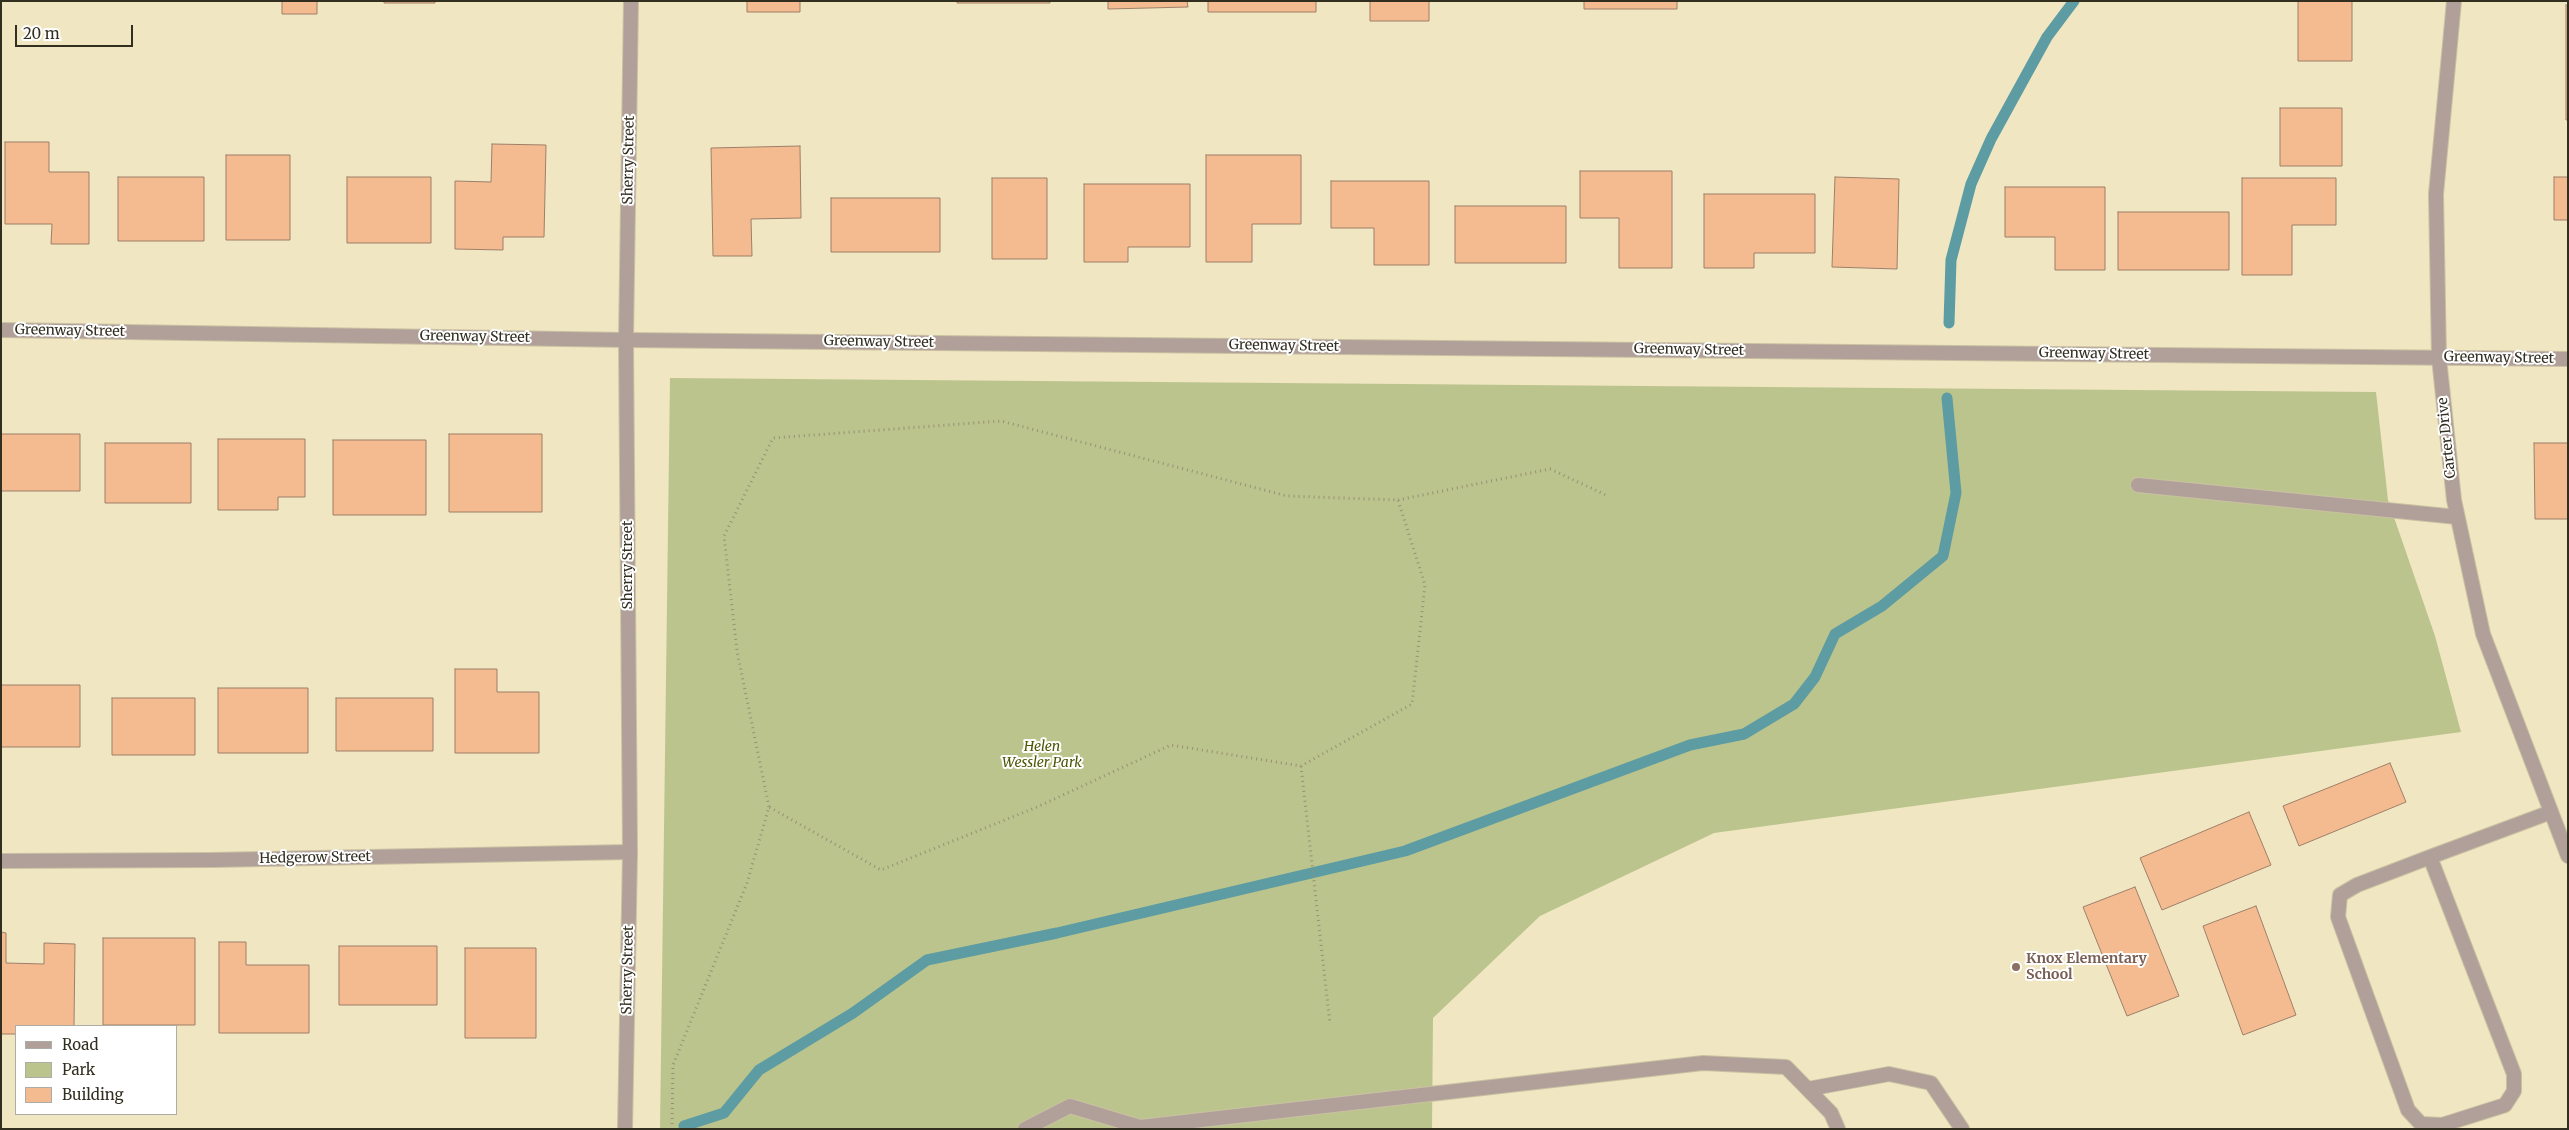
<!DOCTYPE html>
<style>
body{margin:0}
#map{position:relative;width:2569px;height:1130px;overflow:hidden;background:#f0e6c2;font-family:Merriweather,serif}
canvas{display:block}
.frame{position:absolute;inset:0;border:2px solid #322f21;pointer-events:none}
.legend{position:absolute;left:15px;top:1025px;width:162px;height:90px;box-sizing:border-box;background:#fff;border:1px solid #adaca6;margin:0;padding:6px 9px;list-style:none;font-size:15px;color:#322f21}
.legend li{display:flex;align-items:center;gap:10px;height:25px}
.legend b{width:25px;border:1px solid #adaca6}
.scale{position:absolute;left:15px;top:25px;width:118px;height:22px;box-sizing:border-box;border:2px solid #322f21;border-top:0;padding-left:6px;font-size:15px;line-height:18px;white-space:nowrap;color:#322f21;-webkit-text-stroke:4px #fff;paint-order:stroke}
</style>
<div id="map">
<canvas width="2569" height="1130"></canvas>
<div class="frame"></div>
<ul class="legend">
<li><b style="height:6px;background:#b0a099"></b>Road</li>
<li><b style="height:14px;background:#bcc48d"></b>Park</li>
<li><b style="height:14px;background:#f5bb90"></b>Building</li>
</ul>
<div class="scale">20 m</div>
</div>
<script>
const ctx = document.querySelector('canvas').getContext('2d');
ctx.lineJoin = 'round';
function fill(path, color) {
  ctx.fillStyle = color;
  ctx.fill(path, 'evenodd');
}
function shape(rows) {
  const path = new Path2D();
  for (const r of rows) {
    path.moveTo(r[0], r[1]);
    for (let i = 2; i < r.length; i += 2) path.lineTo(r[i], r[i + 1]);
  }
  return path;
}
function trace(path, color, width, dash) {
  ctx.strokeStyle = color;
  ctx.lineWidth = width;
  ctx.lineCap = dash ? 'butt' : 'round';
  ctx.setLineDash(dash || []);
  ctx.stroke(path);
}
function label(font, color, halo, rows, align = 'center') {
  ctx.font = font + ' Merriweather,serif';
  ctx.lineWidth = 4;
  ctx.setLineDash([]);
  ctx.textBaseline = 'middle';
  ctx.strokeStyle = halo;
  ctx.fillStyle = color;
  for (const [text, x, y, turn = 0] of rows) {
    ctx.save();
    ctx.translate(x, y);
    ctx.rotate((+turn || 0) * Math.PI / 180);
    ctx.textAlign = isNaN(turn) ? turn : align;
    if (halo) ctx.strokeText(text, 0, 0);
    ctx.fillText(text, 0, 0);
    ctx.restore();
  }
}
const green = shape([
 [670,378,2376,392,2388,500,2435,636,2461,732,1714,833,1540,916,1433,1018,1432,1129,660,1129]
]);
const stream = shape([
 [1949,323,1951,260,1971,184,1991,139,2047,37,2074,1],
 [684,1126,724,1113,759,1070,853,1013,927,960,1057,933,1405,851,1690,745,1744,734,1794,704,1815,677,1835,634,1882,606,1943,556,1956,493,1947,398]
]);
const building = shape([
 [282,1,317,1,317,14,282,14,282,1],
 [384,1,435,1,435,3,384,3,384,1],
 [747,1,800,1,800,12,747,12,747,1],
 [957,1,1050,1,1050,3,957,3,957,1],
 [1108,1,1187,1,1188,7,1108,9,1108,1],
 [1208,1,1316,1,1316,12,1208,12,1208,1],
 [1370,1,1429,1,1429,21,1370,21,1370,1],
 [1584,1,1677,1,1677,9,1584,9,1584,1],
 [2298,1,2352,1,2352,61,2298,61,2298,1],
 [2566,5,2568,5,2568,120,2566,120,2566,5],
 [2280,108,2342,108,2342,166,2280,166,2280,108],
 [5,142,49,142,49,172,89,172,89,244,51,244,52,224,5,224,5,142],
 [492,144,546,145,544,237,503,237,503,250,455,249,455,181,491,182,492,144],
 [800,146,801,218,751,219,752,256,713,256,711,148,800,146],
 [226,155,290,155,290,240,226,240,226,155],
 [1206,155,1301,155,1301,224,1252,224,1252,262,1206,262,1206,155],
 [1580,171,1672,171,1672,268,1619,268,1619,218,1580,218,1580,171],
 [118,177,204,177,204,241,118,241,118,177],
 [347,177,431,177,431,243,347,243,347,177],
 [1835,177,1899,179,1897,269,1832,267,1835,177],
 [2554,177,2568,177,2568,220,2554,220,2554,177],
 [992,178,1047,178,1047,259,992,259,992,178],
 [2242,178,2336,178,2336,225,2292,225,2292,275,2242,275,2242,178],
 [1331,181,1429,181,1429,265,1374,265,1374,228,1331,228,1331,181],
 [1084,184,1190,184,1190,247,1128,247,1128,262,1084,262,1084,184],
 [2005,187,2105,187,2105,270,2055,270,2055,237,2005,237,2005,187],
 [1704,194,1815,194,1815,253,1754,253,1754,268,1704,268,1704,194],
 [831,198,940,198,940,252,831,252,831,198],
 [1455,206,1566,206,1566,263,1455,263,1455,206],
 [2118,212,2229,212,2229,270,2118,270,2118,212],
 [1,434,80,434,80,491,1,491,1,434],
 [449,434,542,434,542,512,449,512,449,434],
 [218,439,305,439,305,497,278,497,278,510,218,510,218,439],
 [333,440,426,440,426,515,333,515,333,440],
 [105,443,191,443,191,503,105,503,105,443],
 [2534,443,2568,443,2568,519,2535,519,2534,443],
 [455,669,497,669,497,692,539,692,539,753,455,753,455,669],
 [1,685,80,685,80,747,1,747,1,685],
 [218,688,308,688,308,753,218,753,218,688],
 [112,698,195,698,195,755,112,755,112,698],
 [336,698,433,698,433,751,336,751,336,698],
 [2390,763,2406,802,2299,846,2283,806,2390,763],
 [2249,812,2271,865,2162,910,2140,858,2249,812],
 [2135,887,2179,996,2127,1016,2083,907,2135,887],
 [2256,906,2296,1015,2243,1035,2203,926,2256,906],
 [1,932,6,933,6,963,44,964,44,943,75,944,74,1026,16,1026,16,1034,1,1034,1,932],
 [103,938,195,938,195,1025,103,1025,103,938],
 [219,942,246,942,246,965,309,965,309,1033,219,1033,219,942],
 [339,946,437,946,437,1005,339,1005,339,946],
 [465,948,536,948,536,1038,465,1038,465,948]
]);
const path = shape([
 [1398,500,1550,469,1608,496],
 [1301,766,1330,1024],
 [672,1129,673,1065,747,883,769,807,737,651,724,536,773,438,1001,421,1287,496,1398,500,1425,585,1412,704,1301,766,1171,745,1037,807,881,870,769,807]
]);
const service = shape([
 [2138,485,2457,517],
 [2430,857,2514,1074,2514,1091,2505,1105,2442,1125,2421,1124,2408,1110,2338,917,2340,895,2357,885,2430,857,2551,812],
 [1808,1089,1889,1074,1931,1083,1962,1129],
 [1025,1129,1070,1106,1140,1127,1703,1063,1786,1067,1831,1113,1838,1129]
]);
const minor = shape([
 [1,330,626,340,2568,359],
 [1,861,211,860,630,852]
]);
const tertiary = shape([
 [2454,1,2436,194,2439,358,2454,500,2483,634,2568,856],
 [625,1129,630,852,626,340,631,1]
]);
const markers = [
 [2016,967,5,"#8d6e63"]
];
const streetNames = [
 ["Sherry Street",629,160,-89],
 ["Greenway Street",70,331,1],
 ["Greenway Street",475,337,1],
 ["Greenway Street",879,342,1],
 ["Greenway Street",1284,346,1],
 ["Greenway Street",1689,350,1],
 ["Greenway Street",2094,354,1],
 ["Greenway Street",2499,358,1],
 ["Carter Drive",2447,438,-96],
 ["Sherry Street",628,565,-90],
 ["Hedgerow Street",315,858,-1],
 ["Sherry Street",628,970,-89]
];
const parkNames = [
 ["Helen",1042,747],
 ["Wessler Park",1042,763]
];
const educationNames = [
 ["Knox Elementary",2026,959],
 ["School",2026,975]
];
fill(green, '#bcc48d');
trace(stream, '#5d9ca2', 11);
fill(building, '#f5bb90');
trace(building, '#9d7f69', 1);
trace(service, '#cac1a2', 16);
trace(minor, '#cac1a2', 16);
trace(tertiary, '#cac1a2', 16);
trace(path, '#969076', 3, [1, 4]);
trace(service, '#b0a099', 14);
trace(minor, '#b0a099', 14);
trace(tertiary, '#b0a099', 14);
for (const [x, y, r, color] of markers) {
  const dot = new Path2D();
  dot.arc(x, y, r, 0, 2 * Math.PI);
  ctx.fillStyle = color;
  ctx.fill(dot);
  trace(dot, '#fff', 2);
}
label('14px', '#322f21', '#fff', streetNames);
label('italic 14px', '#4f5606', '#fff', parkNames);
label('bold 14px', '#785e54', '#fff', educationNames, 'left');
</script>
